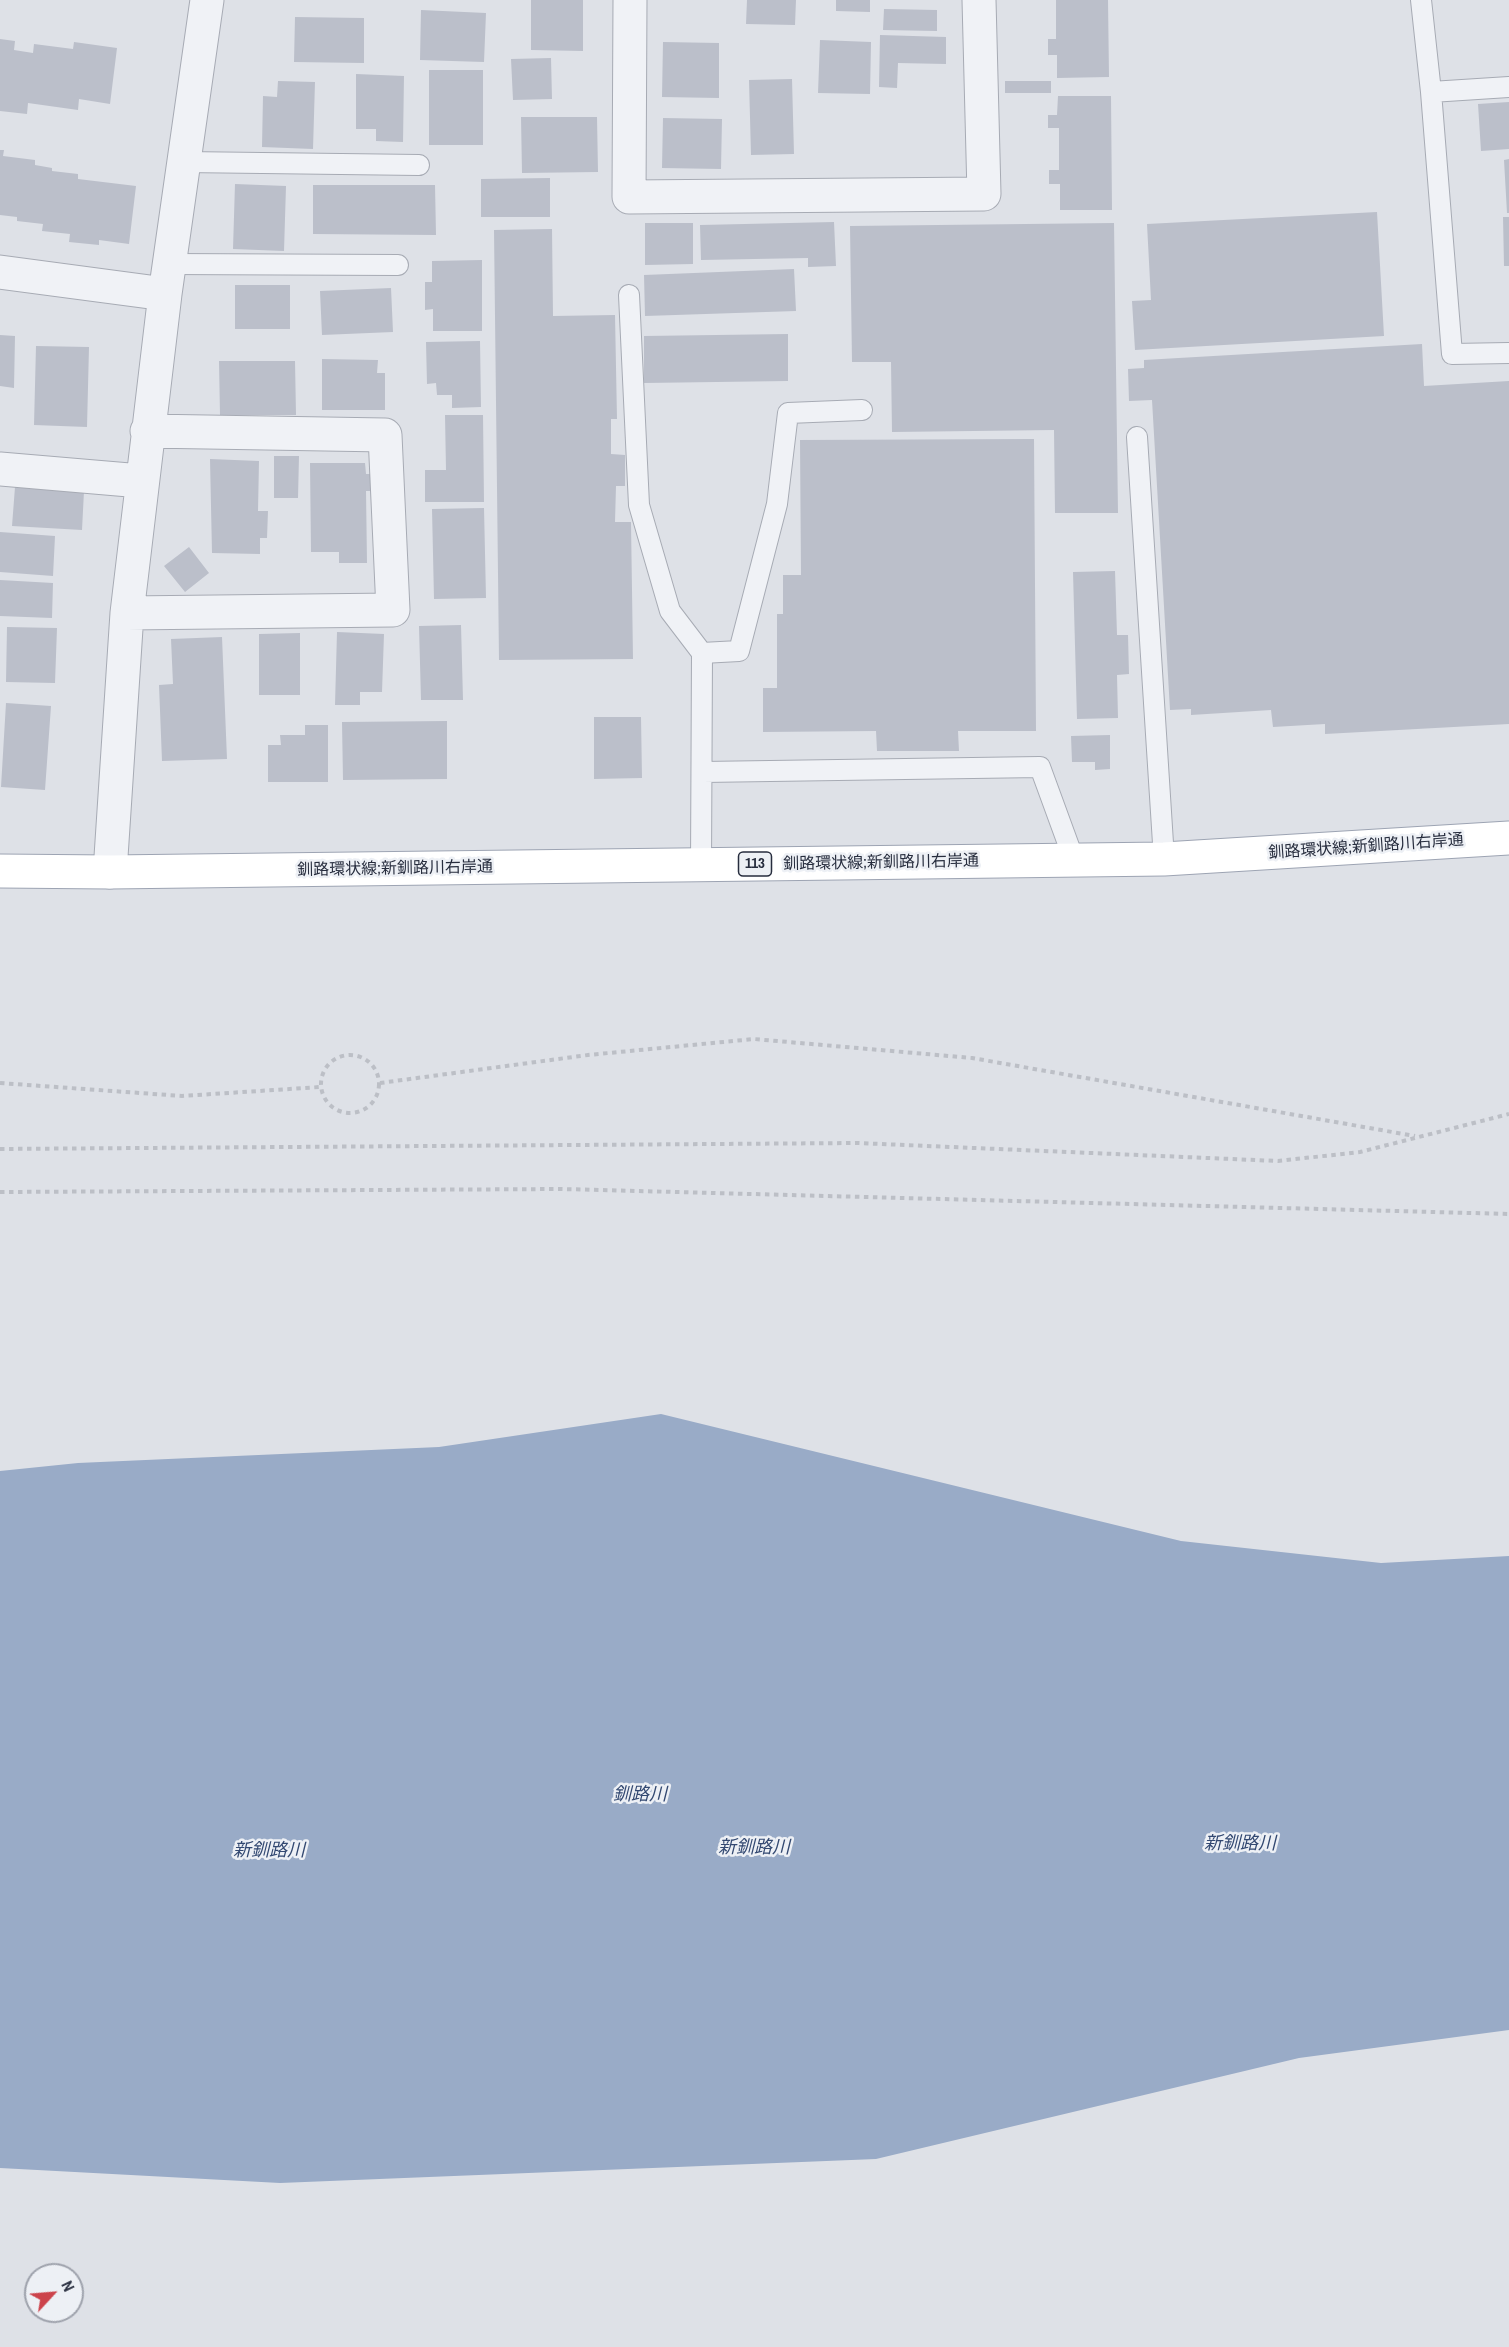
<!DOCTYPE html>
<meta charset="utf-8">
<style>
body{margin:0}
#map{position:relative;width:1509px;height:2347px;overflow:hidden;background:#dee1e7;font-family:"Archivo Narrow",sans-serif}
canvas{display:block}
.north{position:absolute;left:24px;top:2263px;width:60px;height:60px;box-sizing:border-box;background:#edf0f5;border:2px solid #9ea2ac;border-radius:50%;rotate:64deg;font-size:16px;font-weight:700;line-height:24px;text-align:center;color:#272d3e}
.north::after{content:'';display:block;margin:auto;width:21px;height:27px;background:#cc434b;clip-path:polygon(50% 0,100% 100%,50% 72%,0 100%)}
</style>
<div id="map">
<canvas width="1509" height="2347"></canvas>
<div class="north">N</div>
</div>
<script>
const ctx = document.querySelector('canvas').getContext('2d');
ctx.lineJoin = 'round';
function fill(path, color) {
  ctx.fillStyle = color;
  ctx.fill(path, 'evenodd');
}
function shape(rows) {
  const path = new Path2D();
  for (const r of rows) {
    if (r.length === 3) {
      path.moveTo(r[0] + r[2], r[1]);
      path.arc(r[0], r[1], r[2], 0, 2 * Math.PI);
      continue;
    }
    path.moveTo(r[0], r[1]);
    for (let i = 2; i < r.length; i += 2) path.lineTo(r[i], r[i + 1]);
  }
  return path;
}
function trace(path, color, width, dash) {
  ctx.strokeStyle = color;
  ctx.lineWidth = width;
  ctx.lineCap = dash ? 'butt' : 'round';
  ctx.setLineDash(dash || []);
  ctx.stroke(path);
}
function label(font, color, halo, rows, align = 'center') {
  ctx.font = font + ' "Archivo Narrow","Noto Sans JP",sans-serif';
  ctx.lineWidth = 5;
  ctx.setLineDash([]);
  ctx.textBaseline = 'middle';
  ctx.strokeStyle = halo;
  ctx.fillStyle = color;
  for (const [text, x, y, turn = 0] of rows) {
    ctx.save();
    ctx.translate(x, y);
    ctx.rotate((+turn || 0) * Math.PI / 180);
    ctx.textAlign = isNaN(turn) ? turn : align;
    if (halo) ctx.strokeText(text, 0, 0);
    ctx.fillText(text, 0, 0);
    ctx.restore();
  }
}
const water = shape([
 [661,1414,1181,1541,1381,1563,1509,1556,1509,2030,1299,2058,876,2159,280,2183,0,2168,0,1471,78,1463,439,1447]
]);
const building = shape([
 [531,0,583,0,583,51,531,50],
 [747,0,796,0,795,25,746,24],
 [836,0,870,0,870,12,836,11],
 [1056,0,1108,0,1109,77,1057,78,1057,55,1048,55,1048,39,1056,39],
 [884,9,937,10,937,31,883,30],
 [421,10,486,13,484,62,420,60],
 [295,17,364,18,364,63,294,62],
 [880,35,946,37,946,64,898,63,897,88,879,87],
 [0,39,15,41,14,50,33,53,34,44,73,49,74,42,117,48,110,104,79,99,78,110,28,103,27,114,0,111],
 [820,40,871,42,870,94,818,93],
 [663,42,719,43,719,98,662,97],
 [551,58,552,99,513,100,511,59],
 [429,70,483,70,483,145,429,145],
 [356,74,404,76,403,142,376,141,376,129,356,129],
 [792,79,794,154,751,155,749,80],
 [278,81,315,82,313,149,262,147,263,96,277,97],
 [1005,81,1051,81,1051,93,1005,93],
 [1058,96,1111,96,1112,210,1060,210,1060,184,1049,184,1049,170,1059,170,1059,128,1048,128,1048,115,1057,115],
 [1509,102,1509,149,1481,151,1478,104],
 [521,117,597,117,598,172,522,173],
 [663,118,722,119,721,169,662,168],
 [0,150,4,150,3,156,35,160,35,165,52,168,52,171,78,174,78,179,136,186,129,244,99,240,99,245,69,242,70,234,42,231,43,224,17,221,17,217,0,215],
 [1509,159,1509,213,1507,213,1504,160],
 [550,178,550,217,481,217,481,179],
 [235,184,286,186,284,251,233,249],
 [313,185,435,185,436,235,313,234],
 [1377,212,1384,336,1135,350,1132,301,1151,300,1147,224],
 [1503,217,1509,217,1509,266,1504,266],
 [834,222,836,266,808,267,808,258,701,260,700,225],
 [645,223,693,223,693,264,645,265],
 [1114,223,1118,513,1055,513,1054,430,892,432,891,362,852,362,850,226],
 [552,229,553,316,615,315,617,419,611,419,611,454,625,455,625,486,616,486,615,522,631,522,633,659,499,660,494,230],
 [482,260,482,331,433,331,433,309,425,310,425,282,432,282,432,261],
 [794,269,796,311,645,316,644,275],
 [235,285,290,285,290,329,235,329],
 [391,288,393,332,322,335,320,291],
 [788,334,788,381,644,383,644,336],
 [0,335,15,336,14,388,0,386],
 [480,341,481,407,452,408,452,395,437,395,436,383,427,384,426,342],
 [1422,344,1424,386,1509,381,1509,724,1325,734,1325,724,1273,727,1271,710,1191,715,1191,709,1170,710,1152,400,1129,401,1128,369,1144,368,1144,360],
 [36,346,89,347,87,427,34,425],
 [322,359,378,360,377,373,385,373,385,410,322,410],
 [219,361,295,361,296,415,220,415],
 [445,415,483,415,484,502,425,502,425,470,446,470],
 [1034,439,1036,731,958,731,959,751,877,751,876,731,763,732,763,688,777,688,777,614,783,614,783,575,801,575,800,440],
 [274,456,299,456,298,498,274,498],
 [210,459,259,461,258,511,268,511,267,538,260,538,260,554,212,553],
 [310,463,365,463,366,474,373,474,372,491,366,491,367,563,339,563,339,552,311,552],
 [15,487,84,491,82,530,12,526],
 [484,508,486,598,434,599,432,509],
 [0,532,55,536,53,576,0,572],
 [189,547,209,573,185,592,164,566],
 [1115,571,1117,635,1128,635,1129,674,1117,675,1118,718,1077,719,1073,572],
 [0,580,53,583,52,618,0,616],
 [461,625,463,700,421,700,419,626],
 [7,627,57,628,55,683,6,682],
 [337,632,384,634,382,692,360,692,360,705,335,705],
 [300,633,300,695,259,695,259,634],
 [222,637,227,759,162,761,159,685,173,684,171,639],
 [6,703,51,706,45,790,1,787],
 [594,717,641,717,642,778,594,779],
 [447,721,447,779,343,780,342,722],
 [305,725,328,725,328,782,268,782,268,745,281,745,280,735,305,735],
 [1110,735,1110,769,1095,770,1095,762,1072,762,1071,736]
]);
const path = shape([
 [350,1084,29],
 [0,1083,182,1096,320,1087],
 [380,1083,588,1055,754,1039,972,1058,1415,1136],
 [0,1149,858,1143,1278,1161,1360,1152,1509,1114],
 [0,1192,562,1189,1509,1214]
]);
const lane = shape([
 [1421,0,1431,92,1452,354,1509,353],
 [1431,92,1509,87],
 [184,162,419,165],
 [169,264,398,265],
 [629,295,639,505,670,611,702,653,701,865],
 [1137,437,1164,859],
 [702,653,739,651,777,504,788,413,862,410],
 [703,772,1040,767,1074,860]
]);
const street = shape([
 [630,0,629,197,984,194,979,0],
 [0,272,165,294],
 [0,469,141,481],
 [127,613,393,610,385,435,147,431],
 [110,872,127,613,165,294,207,0]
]);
const primary = shape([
 [0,871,110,872,1164,859,1509,838]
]);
const shields = [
 [755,864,33]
];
const shieldNames = [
 ["113",755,864]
];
const streetNames = [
 ["釧路環状線;新釧路川右岸通",1366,847,-4],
 ["釧路環状線;新釧路川右岸通",881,863,-1],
 ["釧路環状線;新釧路川右岸通",395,869,-1]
];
const waterNames = [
 ["釧路川",640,1795],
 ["新釧路川",1240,1844],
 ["新釧路川",754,1848],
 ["新釧路川",269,1851]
];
fill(water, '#99abc7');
fill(building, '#bbbfca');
trace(lane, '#a7abb4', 22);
trace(street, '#a7abb4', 35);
trace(primary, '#9da4b3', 35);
trace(path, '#bcbfc6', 4, [4.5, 4.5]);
trace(lane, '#f0f2f6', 20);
trace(street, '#f0f2f6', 33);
trace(primary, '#fff', 33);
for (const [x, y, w] of shields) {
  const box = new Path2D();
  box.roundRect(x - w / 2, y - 12, w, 24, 4.5);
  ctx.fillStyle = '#edf0f5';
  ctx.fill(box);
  trace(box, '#272d3e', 1.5);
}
label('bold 15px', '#272d3e', null, shieldNames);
label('16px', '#272d3e', '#edf0f5', streetNames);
label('italic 18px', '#324871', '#edf0f5', waterNames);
</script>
